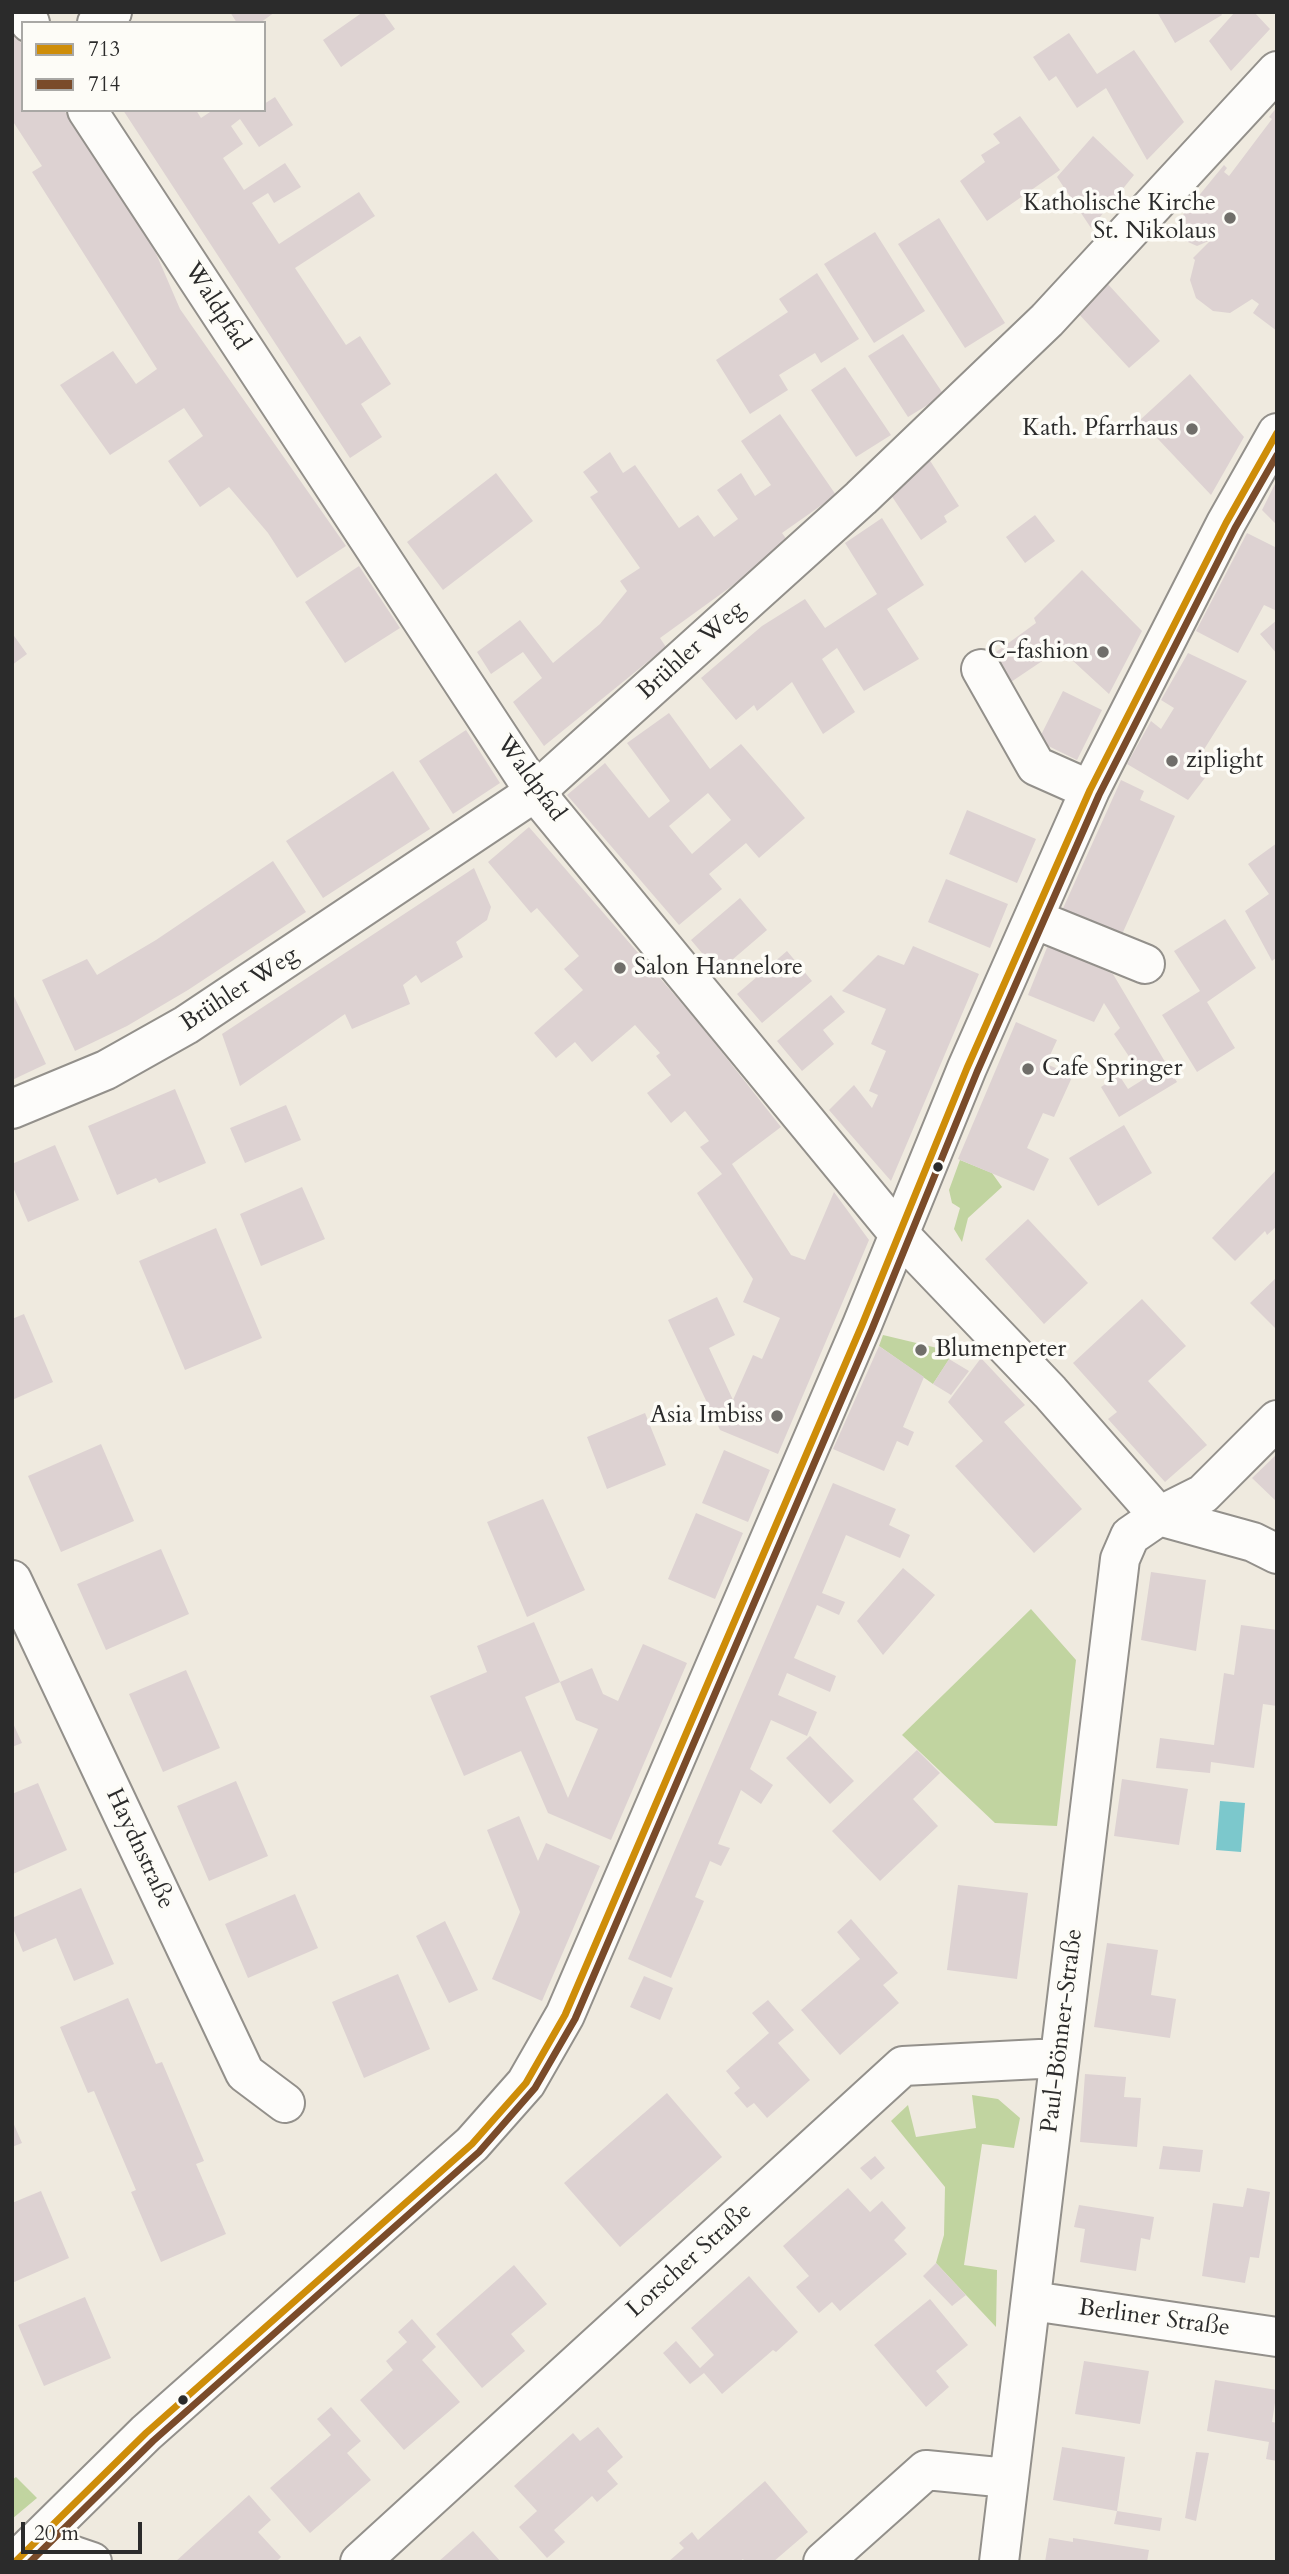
<!DOCTYPE html>
<meta charset="utf-8">
<style>
body{margin:0}
#map{position:relative;width:1289px;height:2574px;overflow:hidden;background:#efeadf;font-family:Cardo,serif}
canvas{display:block}
.frame{position:absolute;inset:0;border:14px solid #2b2b2b;pointer-events:none}
.legend{position:absolute;left:21px;top:21px;width:245px;height:91px;box-sizing:border-box;background:#fdfcf7;border:2px solid #a9a8a5;margin:0;padding:9px 12px;list-style:none;font-size:21px;color:#2b2b2b}
.legend li{display:flex;align-items:center;gap:14px;height:35px}
.legend b{width:35px;border:2px solid #a9a8a5}
.scale{position:absolute;left:21px;top:2522px;width:121px;height:32px;box-sizing:border-box;border:4px solid #2b2b2b;border-top:0;padding-left:9px;font-size:21px;line-height:24px;white-space:nowrap;color:#2b2b2b;-webkit-text-stroke:5px #fdfcf7;paint-order:stroke}
</style>
<div id="map">
<canvas width="1289" height="2574"></canvas>
<div class="frame"></div>
<ul class="legend">
<li><b style="height:9px;background:#ce8d09"></b>713</li>
<li><b style="height:9px;background:#7a4b2a"></b>714</li>
</ul>
<div class="scale">20 m</div>
</div>
<script>
const ctx = document.querySelector('canvas').getContext('2d');
ctx.lineJoin = 'round';
function fill(path, color) {
  ctx.fillStyle = color;
  ctx.fill(path, 'evenodd');
}
function shape(rows) {
  const path = new Path2D();
  for (const r of rows) {
    path.moveTo(r[0], r[1]);
    for (let i = 2; i < r.length; i += 2) path.lineTo(r[i], r[i + 1]);
  }
  return path;
}
function trace(path, color, width, dash) {
  ctx.strokeStyle = color;
  ctx.lineWidth = width;
  ctx.lineCap = dash ? 'butt' : 'round';
  ctx.setLineDash(dash || []);
  ctx.stroke(path);
}
function label(font, color, halo, rows, align = 'center') {
  ctx.font = font + ' Cardo,serif';
  ctx.lineWidth = 7;
  ctx.setLineDash([]);
  ctx.textBaseline = 'middle';
  ctx.strokeStyle = halo;
  ctx.fillStyle = color;
  for (const [text, x, y, turn = 0] of rows) {
    ctx.save();
    ctx.translate(x, y);
    ctx.rotate((+turn || 0) * Math.PI / 180);
    ctx.textAlign = isNaN(turn) ? turn : align;
    if (halo) ctx.strokeText(text, 0, 0);
    ctx.fillText(text, 0, 0);
    ctx.restore();
  }
}
const green = shape([
 [960,1160,992,1173,1002,1187,968,1218,962,1242,954,1229,960,1208,952,1203,949,1190],
 [883,1335,954,1352,933,1384,879,1346],
 [1031,1609,1076,1660,1057,1826,995,1823,902,1735],
 [972,2095,998,2099,1020,2118,1014,2148,982,2144,964,2265,997,2270,996,2327,936,2263,944,2235,945,2187,891,2121,908,2105,916,2137,976,2128],
 [16,2477,37,2498,12,2519,12,2480]
]);
const water = shape([
 [1220,1801,1245,1803,1241,1852,1216,1850]
]);
const building = shape([
 [230,12,275,12,260,23,237,23],
 [363,12,383,12,395,29,341,67,323,40],
 [1157,12,1220,12,1222,15,1175,43],
 [1235,12,1254,12,1270,29,1231,71,1209,41],
 [12,30,23,46,23,110,64,110,155,251,180,309,346,546,297,578,268,533,229,487,200,507,168,461,203,436,184,408,110,455,60,385,113,351,136,384,157,369,32,172,42,166,12,120],
 [1069,33,1097,74,1134,50,1184,122,1147,160,1106,88,1077,108,1056,76,1049,81,1033,57],
 [275,97,293,125,259,147,240,119,231,126,243,144,223,158,244,190,285,163,301,187,274,203,268,193,252,203,279,244,359,192,375,216,295,268,346,345,360,336,391,384,361,404,382,437,350,458,123,110,196,110,201,118,213,110,264,110,264,104],
 [1277,107,1277,331,1253,313,1259,304,1252,299,1230,313,1213,311,1196,298,1190,280,1195,260,1193,258,1211,240,1197,246,1188,242,1183,231,1183,215,1224,165,1227,168,1224,172,1229,176,1272,119,1269,117],
 [1020,116,1060,170,987,221,960,181,985,162,981,155,1000,143,993,134],
 [1093,136,1134,175,1091,228,1057,177],
 [939,218,1005,323,965,348,898,244],
 [875,232,925,311,874,343,824,264],
 [817,273,859,339,821,363,815,353,779,375,788,390,750,414,716,360,788,312,779,299],
 [1106,282,1160,341,1129,368,1076,311],
 [903,334,944,395,908,417,868,356],
 [845,367,891,435,856,457,811,390],
 [1190,374,1244,437,1211,495,1140,420],
 [780,414,836,495,782,533,790,544,660,638,666,647,544,746,513,702,542,678,523,652,491,674,477,652,520,620,553,663,600,624,627,591,620,581,640,568,590,497,598,492,583,472,610,452,623,473,635,465,679,528,698,515,714,537,738,519,717,490,741,473,755,496,771,485,741,441],
 [929,459,959,506,944,516,947,522,921,540,891,495],
 [496,473,533,521,443,590,407,542],
 [1277,480,1277,525,1262,510],
 [1035,515,1055,541,1025,563,1006,537],
 [882,518,924,585,887,609,919,659,864,691,837,648,822,659,855,712,823,734,792,682,757,711,754,705,736,720,701,678,762,626,805,599,825,628,877,594,845,543],
 [1247,533,1277,548,1277,611,1264,605,1238,653,1196,631],
 [359,566,400,628,345,663,305,602],
 [1082,570,1142,631,1109,694,1060,649,1011,682,992,655,1036,623,1034,618],
 [1277,620,1277,654,1260,634],
 [12,633,27,654,12,665],
 [1188,653,1247,681,1203,751,1218,761,1188,800,1127,764,1151,721,1161,729,1174,708,1161,700],
 [1063,691,1102,710,1077,760,1038,741],
 [669,713,710,769,741,744,805,818,759,858,746,843,709,874,722,889,679,925,567,795,605,763,649,818,670,801,627,743],
 [708,793,731,820,692,854,669,826],
 [466,730,500,783,453,814,419,761],
 [393,771,430,829,323,898,286,841],
 [1121,780,1144,791,1140,800,1175,816,1119,941,1060,915],
 [967,810,1036,839,1017,883,949,854],
 [529,827,698,1022,781,1127,732,1164,791,1255,805,1260,834,1192,869,1240,778,1454,720,1430,668,1320,717,1297,735,1335,709,1348,733,1400,753,1355,762,1359,780,1318,743,1302,753,1279,697,1193,722,1174,700,1147,709,1141,685,1111,671,1123,647,1093,671,1075,656,1056,660,1053,635,1025,592,1062,575,1042,556,1058,534,1033,583,990,564,969,579,956,537,908,531,913,488,862],
 [1277,843,1277,957,1272,961,1245,911,1269,894,1248,864],
 [273,861,306,912,188,990,127,1026,75,1051,42,980,87,959,97,975,156,940],
 [474,868,491,907,487,920,456,942,463,957,421,983,416,975,403,985,410,1004,352,1029,345,1014,240,1086,222,1034],
 [946,879,1008,904,990,948,928,922],
 [740,898,767,930,718,972,691,940],
 [1225,919,1256,968,1207,1002,1235,1048,1197,1072,1162,1015,1200,991,1174,951],
 [1048,945,1113,974,1177,1082,1119,1117,1101,1087,1119,1075,1128,1089,1144,1079,1114,1034,1120,1028,1104,1003,1094,1022,1028,995],
 [913,946,979,974,891,1181,829,1110,854,1085,872,1108,878,1095,869,1091,886,1051,871,1044,886,1009,842,991,878,955,904,965],
 [787,951,812,981,762,1023,737,994],
 [12,992,46,1064,12,1080],
 [831,995,845,1012,823,1030,834,1044,802,1071,777,1041],
 [1016,1022,1057,1040,1046,1064,1073,1075,1054,1117,1043,1113,1027,1148,1049,1159,1034,1191,958,1159],
 [175,1089,206,1163,159,1183,156,1178,117,1195,88,1126],
 [286,1105,301,1140,245,1163,230,1128],
 [1124,1125,1152,1173,1098,1206,1069,1158],
 [55,1145,79,1200,28,1222,12,1185,12,1164],
 [1277,1169,1277,1226,1267,1235,1265,1231,1235,1261,1212,1238],
 [302,1187,325,1239,261,1266,240,1214],
 [1028,1219,1088,1283,1044,1324,985,1259],
 [216,1228,262,1338,185,1370,139,1261],
 [1277,1277,1277,1330,1250,1303],
 [1142,1299,1186,1346,1148,1381,1207,1445,1165,1482,1108,1419,1117,1412,1073,1363],
 [24,1314,53,1382,12,1400,12,1319],
 [879,1346,924,1377,903,1427,914,1432,908,1446,897,1441,884,1471,833,1449],
 [981,1358,1025,1405,1004,1422,1082,1509,1034,1553,955,1466,983,1441,948,1402],
 [949,1359,969,1371,951,1395,933,1384],
 [645,1413,666,1465,607,1489,587,1437],
 [101,1444,134,1521,61,1552,28,1476],
 [724,1450,770,1470,748,1522,702,1503],
 [1277,1454,1277,1502,1252,1478],
 [833,1483,896,1509,889,1525,910,1535,900,1558,846,1535,822,1593,845,1602,839,1615,817,1605,794,1658,836,1676,830,1692,787,1673,778,1695,817,1712,807,1736,771,1720,750,1769,773,1785,761,1804,741,1790,718,1844,730,1848,721,1866,710,1861,695,1897,704,1901,671,1978,628,1959],
 [543,1499,585,1590,527,1617,487,1522],
 [696,1513,743,1533,715,1599,668,1579],
 [161,1549,189,1614,106,1650,77,1584],
 [903,1568,935,1595,883,1655,857,1621],
 [1151,1572,1206,1580,1196,1651,1141,1640],
 [534,1622,560,1682,592,1668,603,1694,618,1701,643,1644,687,1663,611,1840,548,1813,521,1751,464,1776,430,1696,487,1672,477,1646],
 [560,1682,576,1720,598,1729,568,1798,525,1697],
 [1241,1625,1277,1630,1277,1706,1263,1704,1254,1768,1211,1762,1210,1773,1156,1768,1160,1738,1214,1745,1224,1673,1234,1675],
 [186,1670,220,1748,163,1772,129,1694],
 [12,1721,22,1743,12,1747],
 [810,1736,854,1781,830,1804,786,1758],
 [917,1750,940,1773,913,1799,938,1826,880,1881,832,1831],
 [1122,1779,1188,1789,1179,1845,1114,1836],
 [236,1781,268,1856,209,1881,177,1806],
 [38,1783,67,1850,13,1874,12,1794],
 [519,1816,538,1861,546,1843,600,1866,542,2001,492,1979,520,1912,487,1830],
 [958,1885,1028,1893,1017,1979,947,1970],
 [81,1888,114,1964,74,1981,56,1938,23,1952,12,1926,12,1918],
 [295,1894,318,1948,248,1978,225,1924],
 [851,1919,898,1973,883,1985,899,2003,840,2055,801,2010,860,1959,837,1932],
 [445,1921,478,1990,449,2003,416,1936],
 [1107,1943,1158,1950,1151,1995,1176,1999,1170,2038,1094,2027],
 [398,1974,430,2049,364,2078,332,2002],
 [644,1976,673,1988,660,2020,630,2007],
 [128,1998,156,2064,162,2062,204,2161,196,2164,226,2234,161,2262,131,2192,136,2190,94,2091,88,2093,60,2027],
 [768,2000,794,2030,778,2043,810,2080,767,2118,754,2103,747,2108,734,2093,740,2088,726,2071,769,2033,752,2013],
 [1085,2074,1126,2077,1124,2097,1141,2098,1137,2147,1080,2142],
 [667,2093,722,2157,620,2247,564,2183],
 [12,2120,22,2143,12,2147],
 [1163,2146,1203,2150,1200,2172,1159,2169],
 [875,2156,885,2168,871,2180,860,2168],
 [848,2188,870,2212,882,2201,906,2228,894,2240,907,2254,840,2311,832,2302,819,2313,796,2287,809,2276,783,2246],
 [1247,2188,1270,2192,1259,2258,1250,2257,1245,2283,1202,2276,1213,2203,1243,2207],
 [41,2191,69,2258,12,2283,12,2203],
 [1079,2205,1154,2217,1150,2240,1141,2238,1136,2271,1080,2262,1085,2229,1074,2227],
 [936,2263,966,2295,952,2306,923,2276],
 [514,2265,547,2304,511,2334,525,2351,482,2388,436,2334],
 [749,2276,798,2332,776,2352,773,2350,722,2394,704,2373,690,2384,663,2353,676,2341,700,2368,714,2355,691,2328],
 [85,2297,111,2358,44,2386,18,2325],
 [930,2299,968,2345,936,2371,949,2387,926,2407,874,2345],
 [412,2319,436,2347,422,2360,460,2402,404,2450,360,2400,393,2370,386,2361,407,2342,398,2332],
 [1084,2361,1149,2371,1140,2424,1075,2414],
 [1215,2380,1277,2390,1272,2422,1277,2423,1277,2461,1266,2459,1269,2442,1207,2431],
 [331,2407,361,2441,347,2453,371,2480,310,2533,270,2488,331,2435,317,2419],
 [598,2427,623,2457,607,2471,618,2484,597,2502,592,2496,554,2530,565,2542,547,2558,519,2527,537,2511,514,2486,573,2433,580,2441],
 [1062,2447,1125,2457,1117,2511,1162,2518,1160,2531,1114,2524,1117,2511,1053,2500],
 [1196,2452,1209,2453,1196,2521,1185,2518],
 [765,2481,808,2532,773,2562,745,2562,743,2559,739,2562,668,2562,684,2548,679,2543,692,2532,698,2540],
 [249,2495,271,2520,258,2532,281,2557,276,2562,175,2562],
 [473,2531,501,2562,438,2562],
 [1049,2538,1073,2542,1073,2538,1149,2550,1147,2562,1045,2562]
]);
const minor = shape([
 [23,12,30,23],
 [97,23,112,12],
 [87,110,535,792,898,1233,1050,1392,1159,1516],
 [981,669,1036,766,1090,790],
 [1034,919,1145,964],
 [12,1109,106,1070,186,1025,535,792,861,498,1047,320,1277,71],
 [1159,1516,1253,1542,1277,1554],
 [12,1580,245,2073,285,2103],
 [1032,2301,1277,2337],
 [36,2543,92,2562],
 [15,2562,146,2433,472,2144,526,2083,565,2015,862,1325,967,1068,1090,790,1226,523,1277,433],
 [360,2562,903,2066,1059,2058],
 [823,2562,926,2470,1008,2478],
 [999,2562,1120,1559,1130,1536,1159,1516,1203,1494,1277,1420]
]);
const bus1 = shape([
 [15,2562,146,2433,472,2144,526,2083,565,2015,862,1325,967,1068,1090,790,1226,523,1277,433]
]);
const bus2 = shape([
 [30,2562,153,2441,479,2152,535,2088,575,2019,872,1329,977,1072,1099,795,1235,528,1277,455]
]);
const markers = [
 [1230,218,7,"#706e6a"],
 [1192,429,7,"#706e6a"],
 [1103,652,7,"#706e6a"],
 [1172,761,7,"#706e6a"],
 [620,968,7,"#706e6a"],
 [1028,1069,7,"#706e6a"],
 [938,1167,6,"#2b2b2b"],
 [921,1350,7,"#706e6a"],
 [777,1416,7,"#706e6a"],
 [183,2400,6,"#2b2b2b"]
];
const poiNames = [
 ["Katholische Kirche",1216,204],
 ["St. Nikolaus",1216,232],
 ["Kath. Pfarrhaus",1178,429],
 ["C-fashion",1089,652],
 ["ziplight",1186,761,"left"],
 ["Salon Hannelore",634,968,"left"],
 ["Cafe Springer",1042,1069,"left"],
 ["Blumenpeter",935,1350,"left"],
 ["Asia Imbiss",763,1416]
];
const streetNames = [
 ["Waldpfad",216,307,57],
 ["Brühler Weg",692,651,-42],
 ["Waldpfad",530,779,54],
 ["Brühler Weg",240,990,-33],
 ["Haydnstraße",139,1849,65],
 ["Paul-Bönner-Straße",1063,2031,-83],
 ["Lorscher Straße",690,2261,-42],
 ["Berliner Straße",1154,2319,8]
];
fill(green, '#c1d4a0');
fill(water, '#7cc8cc');
fill(building, '#ddd2d2');
trace(minor, '#93908b', 42);
trace(minor, '#fdfcfa', 38);
trace(bus1, '#ce8d09', 7);
trace(bus2, '#7a4b2a', 7);
for (const [x, y, r, color] of markers) {
  const dot = new Path2D();
  dot.arc(x, y, r, 0, 2 * Math.PI);
  ctx.fillStyle = color;
  ctx.fill(dot);
  trace(dot, '#fdfcf7', 2.5);
}
label('24px', '#2b2b2b', '#fdfcf7', poiNames, 'right');
label('24px', '#2b2b2b', '#fdfcf7', streetNames);
</script>
